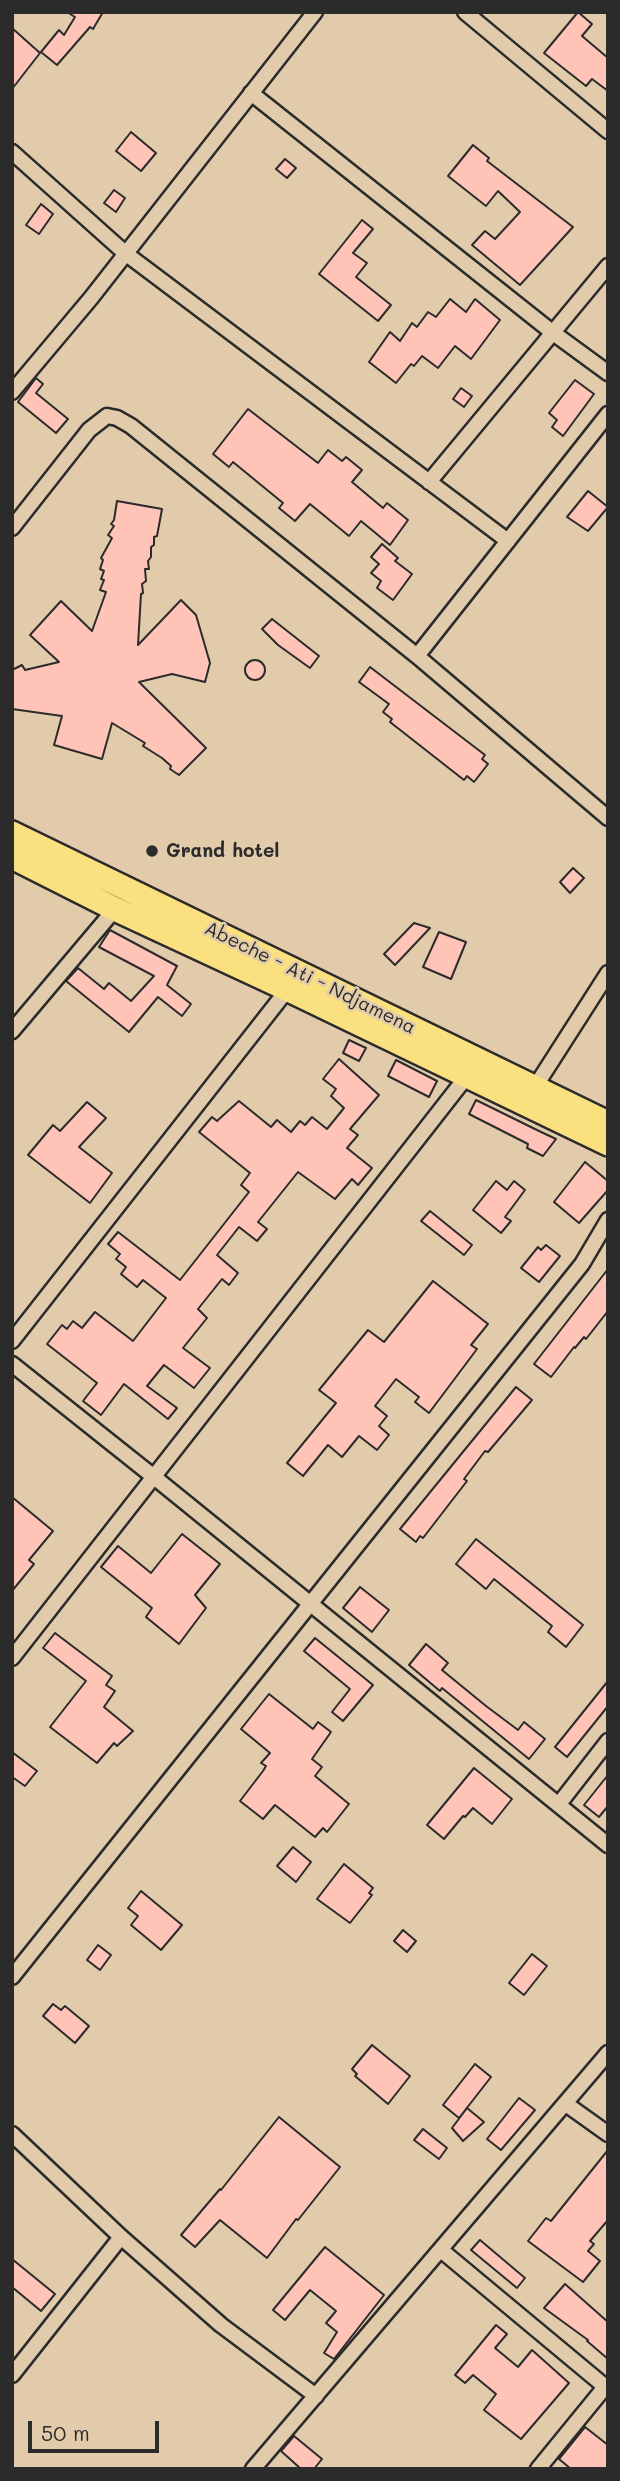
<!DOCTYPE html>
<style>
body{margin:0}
#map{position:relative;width:620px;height:2481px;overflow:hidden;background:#e1cbaa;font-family:Mali,sans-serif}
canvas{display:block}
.frame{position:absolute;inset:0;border:14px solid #2b2b2b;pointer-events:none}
.scale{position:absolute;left:28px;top:2421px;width:131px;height:32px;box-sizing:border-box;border:4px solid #2b2b2b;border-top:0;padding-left:9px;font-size:21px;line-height:24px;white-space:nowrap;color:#2b2b2b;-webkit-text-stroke:5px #e1cbaa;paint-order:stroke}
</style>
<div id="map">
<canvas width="620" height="2481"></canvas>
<div class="frame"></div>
<div class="scale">50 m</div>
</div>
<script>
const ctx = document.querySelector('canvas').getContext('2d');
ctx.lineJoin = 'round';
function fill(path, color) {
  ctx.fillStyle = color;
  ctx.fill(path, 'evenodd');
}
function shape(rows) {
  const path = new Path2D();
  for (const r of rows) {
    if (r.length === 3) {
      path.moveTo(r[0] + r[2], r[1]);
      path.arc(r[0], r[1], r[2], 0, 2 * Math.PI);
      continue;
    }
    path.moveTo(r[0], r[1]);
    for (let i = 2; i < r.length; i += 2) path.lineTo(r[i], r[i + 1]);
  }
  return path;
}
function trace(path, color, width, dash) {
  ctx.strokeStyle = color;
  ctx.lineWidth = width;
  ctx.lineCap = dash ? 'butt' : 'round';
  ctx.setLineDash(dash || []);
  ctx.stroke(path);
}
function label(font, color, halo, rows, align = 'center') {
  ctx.font = font + ' Mali,sans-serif';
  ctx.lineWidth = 5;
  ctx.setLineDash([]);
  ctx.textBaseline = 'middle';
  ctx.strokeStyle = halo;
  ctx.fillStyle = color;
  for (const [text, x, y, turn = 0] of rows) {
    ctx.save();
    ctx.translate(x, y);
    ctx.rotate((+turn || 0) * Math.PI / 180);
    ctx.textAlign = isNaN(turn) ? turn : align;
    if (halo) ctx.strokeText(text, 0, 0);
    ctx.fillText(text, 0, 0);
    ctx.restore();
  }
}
const building = shape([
 [67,12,103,12,93,29,90,27,57,65,41,52,59,30,64,35,75,17,67,12],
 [578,12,592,24,582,36,608,58,608,91,592,79,586,86,544,53,578,12],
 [12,28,40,53,12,89,12,28],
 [131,132,156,153,141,171,116,151,131,132],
 [473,145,489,158,487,161,573,227,520,285,472,245,485,231,495,239,520,212,498,191,486,206,448,176,473,145],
 [285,159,296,168,287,178,276,169,285,159],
 [114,190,125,198,116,212,104,203,114,190],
 [41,204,53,214,39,234,26,225,41,204],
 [362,220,373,229,353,253,367,263,356,277,391,305,378,321,319,274,362,220],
 [450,299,466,312,475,299,500,320,471,359,455,346,438,368,422,356,414,366,411,364,396,383,369,362,390,332,400,341,412,323,417,327,428,312,436,317,450,299],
 [36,378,43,384,36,393,68,419,56,433,18,402,36,378],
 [575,380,594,394,563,436,552,427,557,420,549,413,575,380],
 [461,388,472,396,464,407,453,399,461,388],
 [248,409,318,463,328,450,342,461,346,457,362,470,352,482,383,508,387,503,408,520,390,545,361,521,349,536,310,504,295,521,279,508,283,503,233,462,229,467,213,454,248,409],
 [588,491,608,507,588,531,567,517,588,491],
 [117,501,162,509,157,536,154,537,154,545,151,547,151,557,148,561,149,569,145,569,146,581,142,584,143,593,141,594,138,645,181,600,196,615,210,663,205,682,172,674,139,682,206,748,179,775,170,769,171,766,162,758,143,746,145,743,112,723,102,759,54,745,62,716,12,709,12,670,22,665,25,670,59,662,30,635,61,601,92,631,106,592,100,590,104,580,101,579,104,571,100,569,103,560,101,558,112,538,108,535,114,526,111,524,114,520,117,501],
 [382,544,398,558,395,561,412,574,393,600,377,588,381,581,371,573,379,564,371,557,382,544],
 [272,619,319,656,310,668,278,645,262,629,272,619],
 [255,670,10],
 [370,667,485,755,482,759,488,764,474,782,467,776,464,780,390,722,392,719,383,712,389,704,359,682,370,667],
 [573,868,584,878,570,893,560,882,573,868],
 [414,923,430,928,395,965,384,954,414,923],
 [110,930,177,966,167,985,191,1004,182,1016,158,997,129,1032,66,981,78,968,104,989,109,983,131,1001,154,976,99,947,110,930],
 [439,932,466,942,451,979,423,967,439,932],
 [349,1040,366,1048,359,1061,343,1053,349,1040],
 [339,1059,379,1095,350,1129,358,1135,347,1148,372,1168,358,1185,352,1179,335,1199,298,1172,258,1222,267,1229,257,1241,239,1227,217,1255,238,1273,229,1285,222,1279,198,1309,207,1318,183,1348,210,1368,194,1388,164,1365,147,1386,177,1408,168,1419,124,1384,101,1415,83,1401,97,1383,47,1344,62,1325,67,1329,73,1321,82,1328,95,1312,133,1341,166,1298,143,1280,137,1287,121,1274,126,1267,116,1259,120,1254,108,1244,118,1232,180,1280,249,1192,241,1185,250,1173,199,1132,212,1117,217,1121,239,1101,271,1127,277,1120,291,1132,300,1121,305,1125,312,1117,327,1129,344,1108,331,1096,336,1089,323,1079,339,1059],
 [396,1060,437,1081,429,1097,388,1076,396,1060],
 [476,1100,539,1131,556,1139,543,1156,527,1148,528,1144,469,1114,476,1100],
 [87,1102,106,1118,79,1147,112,1173,90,1203,28,1155,53,1125,60,1131,87,1102],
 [585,1162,608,1181,608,1190,579,1223,554,1202,585,1162],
 [496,1181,507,1190,514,1181,525,1190,505,1217,511,1221,501,1233,473,1210,496,1181],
 [430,1211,472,1245,464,1255,421,1221,430,1211],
 [546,1245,560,1256,539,1282,521,1268,538,1247,541,1250,546,1245],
 [608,1269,608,1311,586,1339,584,1337,575,1348,574,1347,551,1377,534,1364,608,1269],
 [433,1281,488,1324,471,1345,477,1349,429,1413,415,1402,419,1397,396,1379,375,1406,387,1416,379,1426,389,1435,377,1450,359,1436,342,1457,328,1445,303,1476,287,1463,336,1403,319,1390,368,1330,384,1342,433,1281],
 [516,1387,532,1400,488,1452,485,1451,464,1479,467,1481,423,1538,420,1536,416,1542,400,1529,516,1387],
 [12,1497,53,1531,29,1560,34,1564,12,1591,12,1497],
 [182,1534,220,1564,195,1595,206,1608,179,1644,146,1617,152,1608,101,1567,118,1546,151,1573,182,1534],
 [476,1539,583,1625,566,1647,548,1632,552,1626,494,1579,486,1589,456,1564,476,1539],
 [360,1587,389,1610,372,1632,343,1608,360,1587],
 [55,1633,112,1676,106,1685,115,1691,104,1707,133,1731,117,1746,114,1743,97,1763,50,1727,86,1681,43,1648,55,1633],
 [315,1638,373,1685,343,1721,332,1712,350,1689,304,1651,315,1638],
 [426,1644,448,1663,442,1670,486,1706,518,1730,524,1722,545,1739,529,1759,442,1688,440,1691,409,1665,426,1644],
 [608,1681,608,1706,567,1757,555,1747,608,1681],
 [269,1694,313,1729,318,1722,331,1732,312,1759,322,1767,315,1776,349,1804,327,1832,323,1828,315,1837,275,1805,263,1819,240,1801,263,1771,266,1766,261,1763,270,1753,241,1729,269,1694],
 [12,1752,37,1771,25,1786,12,1777,12,1752],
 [474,1768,512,1799,492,1824,473,1808,465,1817,463,1816,444,1839,427,1825,474,1768],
 [608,1775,608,1806,599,1817,584,1805,608,1775],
 [293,1847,311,1862,296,1882,277,1866,293,1847],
 [344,1864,373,1888,369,1893,372,1895,350,1923,317,1899,344,1864],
 [141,1891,182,1925,161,1950,131,1925,138,1916,128,1908,141,1891],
 [403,1930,416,1941,407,1952,394,1941,403,1930],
 [98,1945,111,1955,100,1970,87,1960,98,1945],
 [532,1954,547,1966,524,1995,509,1983,532,1954],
 [53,2004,61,2010,65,2006,89,2026,75,2043,43,2016,53,2004],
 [372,2045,410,2076,388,2104,355,2076,357,2074,352,2069,372,2045],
 [475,2064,491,2077,459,2118,443,2105,475,2064],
 [519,2098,535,2110,501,2150,487,2139,519,2098],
 [467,2108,484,2122,463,2141,452,2128,467,2108],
 [279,2117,340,2167,298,2220,296,2219,267,2258,220,2220,195,2247,181,2235,220,2189,221,2190,279,2117],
 [423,2129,447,2148,439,2159,414,2140,423,2129],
 [608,2150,608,2220,590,2241,594,2244,588,2251,600,2261,583,2282,528,2241,546,2218,551,2221,608,2150],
 [480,2240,525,2278,517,2288,471,2250,480,2240],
 [325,2247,384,2295,334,2359,324,2353,337,2332,326,2323,336,2311,310,2290,285,2320,273,2310,325,2247],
 [12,2259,55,2294,41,2311,12,2287,12,2259],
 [565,2284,608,2322,608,2359,587,2341,588,2340,544,2308,565,2284],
 [496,2325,507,2334,495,2348,518,2367,532,2350,569,2383,521,2439,484,2410,496,2394,473,2375,465,2383,455,2375,496,2325],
 [585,2427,608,2445,608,2469,571,2469,559,2459,585,2427],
 [294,2436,322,2459,314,2469,301,2469,281,2451,294,2436]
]);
const minor = shape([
 [465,12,608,131],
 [251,93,552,332,608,373],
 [12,152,125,253,508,541],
 [12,392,91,298,315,12],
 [429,482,608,266],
 [12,528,89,430,107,416,117,418,131,426,417,656,608,818],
 [417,656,608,414],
 [12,1031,115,909],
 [535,1087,608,973],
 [12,1341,291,985],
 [12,1364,154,1477,608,1845],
 [12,1658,467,1076],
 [559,1804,608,1741],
 [12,1977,582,1264,608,1220],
 [566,2104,608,2134],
 [12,2134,121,2237,221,2325,316,2396],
 [441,2250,608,2389],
 [12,2375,121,2237],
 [253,2469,608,2053],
 [538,2469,605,2387]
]);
const trunk = shape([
 [12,833,608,1123],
 [12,857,115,909,287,989,608,1144]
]);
const markers = [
 [152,851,7,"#2b2b2b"]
];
const poiNames = [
 ["Grand hotel",166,851]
];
const streetNames = [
 ["Abeche - Ati - Ndjamena",310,978,26]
];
fill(building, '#ffc4b7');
trace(building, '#2b2b2b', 2);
trace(minor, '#2b2b2b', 19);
trace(trunk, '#2b2b2b', 28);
trace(minor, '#e1cbaa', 14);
trace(trunk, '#fbe080', 23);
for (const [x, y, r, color] of markers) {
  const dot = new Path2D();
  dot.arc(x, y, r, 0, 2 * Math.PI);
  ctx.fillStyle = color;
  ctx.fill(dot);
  trace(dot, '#e1cbaa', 2.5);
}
label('bold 19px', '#2b2b2b', '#e1cbaa', poiNames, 'left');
label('19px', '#2b2b2b', '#e1cbaa', streetNames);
</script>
